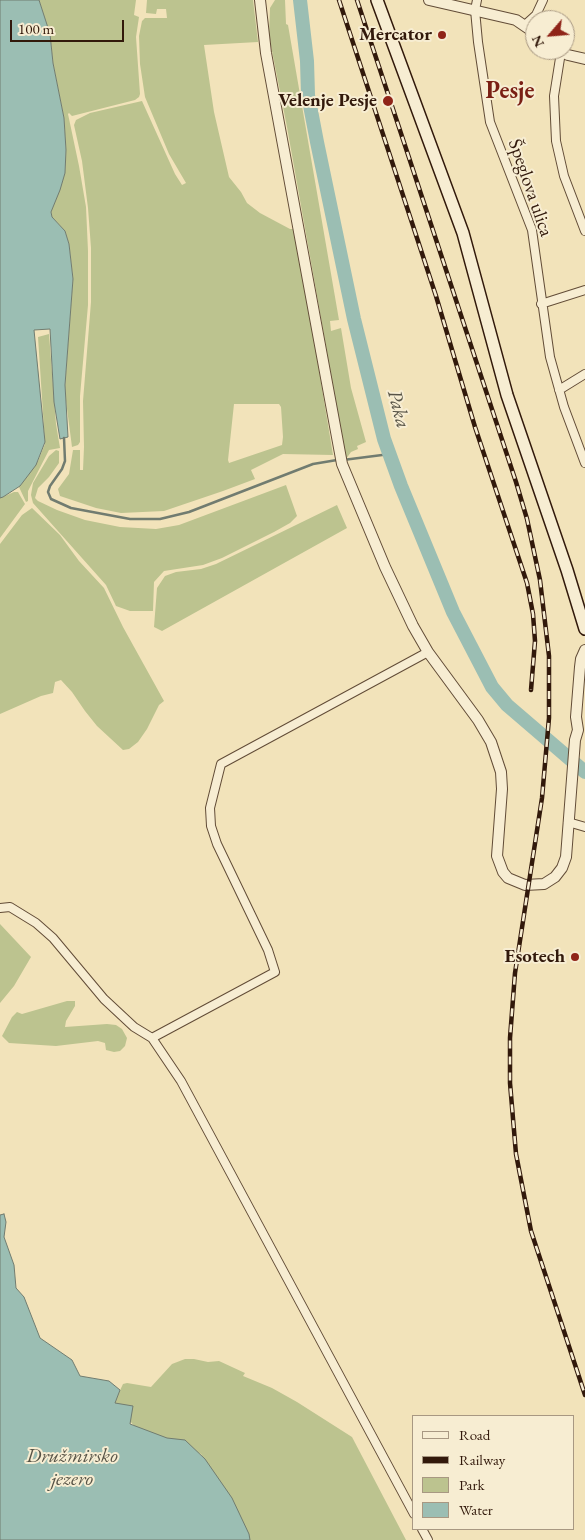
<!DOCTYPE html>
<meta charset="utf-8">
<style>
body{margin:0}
#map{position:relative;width:585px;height:1540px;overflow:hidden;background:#f2e3ba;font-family:"EB Garamond",serif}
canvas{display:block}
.legend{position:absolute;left:412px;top:1415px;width:162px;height:115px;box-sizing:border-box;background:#f7edd2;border:1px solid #a89882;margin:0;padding:6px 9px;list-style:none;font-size:15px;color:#32190b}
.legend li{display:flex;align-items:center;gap:10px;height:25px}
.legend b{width:25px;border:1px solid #a89882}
.north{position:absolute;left:525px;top:10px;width:50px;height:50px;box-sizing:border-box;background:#f7edd2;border:1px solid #a89882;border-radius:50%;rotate:243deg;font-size:14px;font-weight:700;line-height:20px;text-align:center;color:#32190b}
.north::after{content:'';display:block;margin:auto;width:18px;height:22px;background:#8f2418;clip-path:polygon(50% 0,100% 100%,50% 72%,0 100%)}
.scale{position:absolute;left:10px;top:20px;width:114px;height:22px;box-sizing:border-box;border:2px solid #32190b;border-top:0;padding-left:6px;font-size:15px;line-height:18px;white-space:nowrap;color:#32190b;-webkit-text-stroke:4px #f7edd2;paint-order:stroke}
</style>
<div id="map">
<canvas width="585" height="1540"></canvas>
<ul class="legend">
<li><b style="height:6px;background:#f7edd2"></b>Road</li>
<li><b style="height:6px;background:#32190b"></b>Railway</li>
<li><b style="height:14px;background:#bcc38f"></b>Park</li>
<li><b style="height:14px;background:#9bbeb3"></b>Water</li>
</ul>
<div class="north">N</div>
<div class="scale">100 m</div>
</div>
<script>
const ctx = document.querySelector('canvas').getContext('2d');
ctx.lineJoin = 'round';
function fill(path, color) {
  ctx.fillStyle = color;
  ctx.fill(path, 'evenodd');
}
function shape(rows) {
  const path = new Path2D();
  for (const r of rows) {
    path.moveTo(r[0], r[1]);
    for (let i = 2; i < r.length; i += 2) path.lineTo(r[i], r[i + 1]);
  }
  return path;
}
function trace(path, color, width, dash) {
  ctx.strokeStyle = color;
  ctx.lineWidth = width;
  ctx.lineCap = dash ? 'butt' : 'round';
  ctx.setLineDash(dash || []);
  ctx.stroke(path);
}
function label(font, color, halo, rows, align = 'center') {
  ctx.font = font + ' "EB Garamond",serif';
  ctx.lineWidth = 4;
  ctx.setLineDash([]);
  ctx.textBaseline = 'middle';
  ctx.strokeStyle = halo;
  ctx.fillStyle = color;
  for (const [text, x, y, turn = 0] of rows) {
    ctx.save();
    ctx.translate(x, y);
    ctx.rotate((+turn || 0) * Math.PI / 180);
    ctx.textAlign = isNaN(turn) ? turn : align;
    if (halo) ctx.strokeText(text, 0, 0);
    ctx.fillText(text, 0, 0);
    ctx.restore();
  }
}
const green = shape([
 [39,0,136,0,134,15,139,17,136,37,140,94,139,97,135,100,72,116,69,113,68,114,79,166,86,207,88,251,88,305,80,396,80,442,78,445,72,447,66,401,65,386,73,278,69,244,65,231,52,217,51,212,65,173,66,150,64,118,53,63,50,34],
 [147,0,253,0,258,42,204,45,214,112,229,177,241,192,247,203,260,213,290,229,294,229,304,279,333,455,283,454,251,470,255,479,223,491,164,511,121,513,96,508,60,496,58,489,69,474,73,450,80,450,80,470,83,470,84,447,83,401,91,302,91,248,88,208,82,161,74,125,76,120,90,113,142,101,175,174,182,185,186,183,169,154,145,97,140,64,139,36,142,21,145,18,167,18,166,9,157,9,156,14,146,13],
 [234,404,279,404,281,407,283,437,282,445,229,463,228,460],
 [275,0,285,0,286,24,288,25,339,320,330,321,331,331,341,328,351,388,366,442,357,446,358,449,351,452,346,459,287,127,271,46,269,34,270,8],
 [49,334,56,424,60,448,49,450,28,491,28,501,26,502,19,487,38,461,45,444,38,337],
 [56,450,59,451,59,463,49,477,38,488,35,498,38,501,57,510,85,520,120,527,156,529,179,525,286,485,297,516,290,523,274,532,222,558,203,565,164,571,154,582,153,611,130,611,116,606,106,585,33,503,31,495,33,483,49,456],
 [14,492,18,492,25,504,0,538,0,498],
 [337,505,347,528,162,631,154,627,157,588,165,576,176,572,201,569,216,564],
 [32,508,60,535,79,561,104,588,123,627,164,701,159,705,147,729,138,742,129,749,123,750,97,726,85,711,72,692,61,680,55,682,53,693,41,696,0,714,0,544,22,515],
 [0,924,31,957,14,986,0,1003],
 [67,1001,75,1001,75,1006,66,1021,65,1027,107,1024,116,1025,122,1029,127,1038,125,1046,120,1051,114,1052,106,1050,105,1043,98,1041,56,1046,9,1043,2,1036,12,1017,17,1012,22,1014],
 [185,1359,194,1359,208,1362,219,1361,245,1373,243,1376,272,1388,297,1402,352,1437,406,1540,250,1540,230,1502,201,1454,137,1429,114,1403,123,1384,127,1383,151,1387,172,1364]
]);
const water = shape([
 [0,0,39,0,50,34,53,63,64,118,66,150,65,173,60,190,51,212,52,217,65,231,69,244,73,279,65,385,68,437,60,439,54,402,50,329,34,330,45,442,36,465,20,486,3,497,0,498,0,0],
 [4,1214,6,1222,4,1237,14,1265,16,1288,24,1297,40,1338,72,1360,80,1376,109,1381,120,1390,115,1403,133,1406,130,1424,167,1438,185,1440,205,1459,232,1498,249,1534,250,1540,0,1540,0,1215,4,1214]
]);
const stream = shape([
 [64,438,65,461,62,469,50,486,48,492,51,499,71,508,130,519,160,519,189,512,313,464,337,460],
 [343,460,390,454]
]);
const river = shape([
 [300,0,307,61,308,95,317,142,354,319,384,439,401,486,453,612,492,687,507,705,585,772]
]);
const minor = shape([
 [477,0,475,10,478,42,490,122,532,230,550,357,564,407,585,463],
 [525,25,536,15,543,0],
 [561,52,554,96,556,141,564,176,585,231],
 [541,304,585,290],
 [559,390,585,374],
 [568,822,585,827],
 [0,908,10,907,36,923,53,938,104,999,134,1027,152,1038],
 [414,1514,181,1081,152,1038,275,972,268,950,217,844,211,826,210,808,221,764,428,652],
 [422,1529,428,1540]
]);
const tertiary = shape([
 [260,0,266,53,342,464,385,567,413,626,428,652,478,720,491,742,501,772,502,789,497,856,503,872,508,878,525,885,544,884,555,877,562,868,566,857,575,740,578,730,576,717,580,667,581,659,585,650],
 [429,0,516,20,535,33],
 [558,50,568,55,585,59]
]);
const secondary = shape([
 [377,0,463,233,507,395,567,570,585,629]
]);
const rail = shape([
 [339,0,436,296,475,427,527,583,533,614,535,641,531,690],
 [357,0,516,482,527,519,540,580,549,656,549,718,542,798,515,973,510,1038,510,1083,516,1154,531,1231,585,1395]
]);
const markers = [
 [442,35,5,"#8f2418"],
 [388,101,6,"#8f2418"],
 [575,957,5,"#8f2418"]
];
const poiNames = [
 ["Mercator",432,35],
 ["Velenje Pesje",377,101],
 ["Esotech",565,957]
];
const streetNames = [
 ["Špeglova ulica",530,188,71]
];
const waterNames = [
 ["Paka",398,409,75],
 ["Družmirsko",72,1457],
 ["jezero",72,1480]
];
const districtNames = [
 ["Pesje",510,91]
];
fill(green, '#bcc38f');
fill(water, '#9bbeb3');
trace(water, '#717c70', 1);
trace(stream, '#717c70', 2.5);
trace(river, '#9bbeb3', 14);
trace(minor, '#624c37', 10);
trace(tertiary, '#624c37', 12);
trace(secondary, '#32190b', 14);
trace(minor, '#f7edd2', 8);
trace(tertiary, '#f7edd2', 10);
trace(secondary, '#f7edd2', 11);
trace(rail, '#32190b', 4.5);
trace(rail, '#f7edd2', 2.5, [8]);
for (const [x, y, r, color] of markers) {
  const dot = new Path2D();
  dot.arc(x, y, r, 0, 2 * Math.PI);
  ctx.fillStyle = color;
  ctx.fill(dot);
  trace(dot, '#f7edd2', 2);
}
label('bold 19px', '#32190b', '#f7edd2', poiNames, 'right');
label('19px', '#32190b', '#f7edd2', streetNames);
label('italic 20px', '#575346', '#f7edd2', waterNames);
label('bold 24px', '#7a1f14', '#f7edd2', districtNames);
</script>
